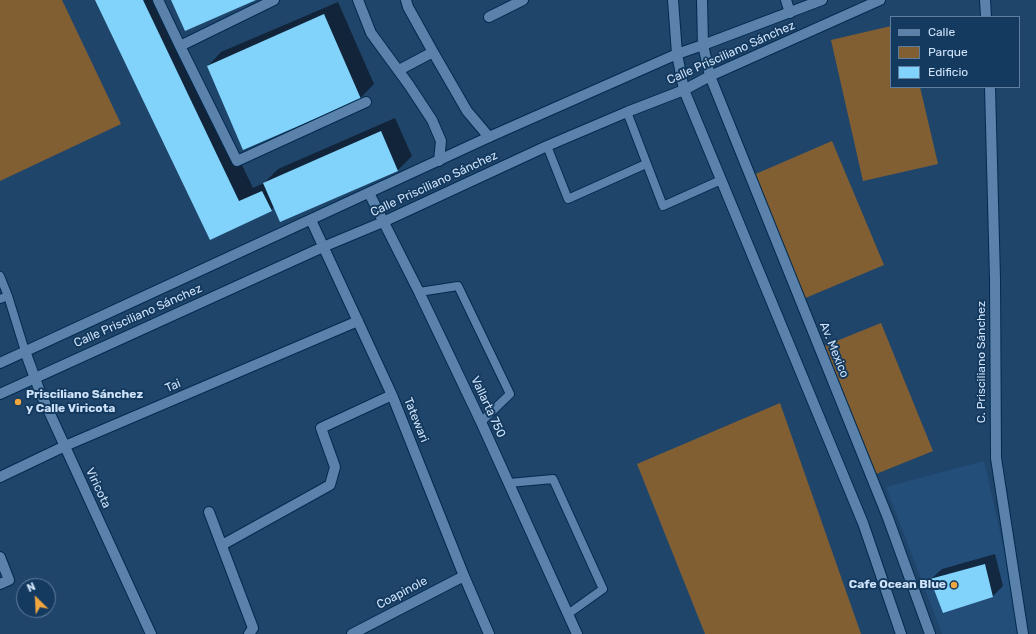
<!DOCTYPE html>
<meta charset="utf-8">
<style>
body{margin:0}
#map{position:relative;width:1036px;height:634px;overflow:hidden;background:#20456b;font-family:Rubik,sans-serif}
canvas{display:block}
.legend{position:absolute;left:890px;top:16px;width:130px;height:72px;box-sizing:border-box;background:#153a5f;border:1px solid #5f7e9d;margin:0;padding:5px 7px;list-style:none;font-size:12px;color:#cee3fa}
.legend li{display:flex;align-items:center;gap:8px;height:20px}
.legend b{width:20px;border:1px solid #5f7e9d}
.north{position:absolute;left:16px;top:578px;width:40px;height:40px;box-sizing:border-box;background:#153a5f;border:1px solid #5f7e9d;border-radius:50%;rotate:336deg;font-size:11px;font-weight:700;line-height:16px;text-align:center;color:#cee3fa}
.north::after{content:'';display:block;margin:auto;width:14px;height:18px;background:#f0a63f;clip-path:polygon(50% 0,100% 100%,50% 72%,0 100%)}
</style>
<div id="map">
<canvas width="1036" height="634"></canvas>
<ul class="legend">
<li><b style="height:5px;background:#5b82ab"></b>Calle</li>
<li><b style="height:11px;background:#825f33"></b>Parque</li>
<li><b style="height:11px;background:#81d3fb"></b>Edificio</li>
</ul>
<div class="north">N</div>
</div>
<script>
const ctx = document.querySelector('canvas').getContext('2d');
ctx.lineJoin = 'round';
function fill(path, color) {
  ctx.fillStyle = color;
  ctx.fill(path, 'evenodd');
}
function shape(rows) {
  const path = new Path2D();
  for (const r of rows) {
    path.moveTo(r[0], r[1]);
    for (let i = 2; i < r.length; i += 2) path.lineTo(r[i], r[i + 1]);
  }
  return path;
}
function trace(path, color, width, dash) {
  ctx.strokeStyle = color;
  ctx.lineWidth = width;
  ctx.lineCap = dash ? 'butt' : 'round';
  ctx.setLineDash(dash || []);
  ctx.stroke(path);
}
function label(font, color, halo, rows, align = 'center') {
  ctx.font = font + ' Rubik,sans-serif';
  ctx.lineWidth = 4;
  ctx.setLineDash([]);
  ctx.textBaseline = 'middle';
  ctx.strokeStyle = halo;
  ctx.fillStyle = color;
  for (const [text, x, y, turn = 0] of rows) {
    ctx.save();
    ctx.translate(x, y);
    ctx.rotate((+turn || 0) * Math.PI / 180);
    ctx.textAlign = isNaN(turn) ? turn : align;
    if (halo) ctx.strokeText(text, 0, 0);
    ctx.fillText(text, 0, 0);
    ctx.restore();
  }
}
const built = shape([
 [984,461,1023,634,942,634,886,487]
]);
const green = shape([
 [0,0,62,0,121,124,0,181],
 [891,26,891,87,920,87,938,164,863,181,831,40],
 [832,141,884,265,803,299,751,176],
 [881,323,933,451,876,474,824,346],
 [780,403,861,634,705,634,637,464]
]);
const shadow = shape([
 [97,0,163,0,253,188,264,183,278,169,395,118,412,156,398,170,281,221,275,206,271,210,210,239],
 [338,2,374,84,360,98,208,66,221,52],
 [995,554,1003,586,993,596,944,612,931,579,942,569]
]);
const building = shape([
 [95,0,143,0,239,201,262,191,272,211,210,240],
 [171,0,256,0,185,31],
 [324,14,361,99,243,150,207,66],
 [381,131,398,171,280,222,263,183],
 [985,564,993,597,943,613,930,579]
]);
const service = shape([
 [627,112,663,206,721,180],
 [547,146,568,199,646,164],
 [0,276,8,296,25,351],
 [419,292,458,286,510,394,481,422],
 [0,299,8,296],
 [509,483,553,479,603,589,568,614]
]);
const minor = shape([
 [158,0,180,46,237,161,366,102],
 [358,0,371,33,409,85,432,120,441,141,439,161],
 [406,0,408,7,433,52,467,111,489,137],
 [786,0,790,13],
 [985,0,986,17],
 [489,17,523,0],
 [180,46,274,0],
 [399,70,433,52],
 [990,87,995,279,996,458,1023,634],
 [369,193,419,292,481,422,577,634],
 [311,220,392,395,464,576,489,634],
 [25,351,40,392,151,634],
 [0,477,65,446,358,321],
 [209,512,253,628,249,634],
 [222,545,330,485,335,467,321,428,392,395],
 [0,557,9,580,0,584],
 [352,634,464,576]
]);
const tertiary = shape([
 [703,45,822,0],
 [710,76,880,0]
]);
const secondary = shape([
 [673,0,677,54,684,90,863,523,901,634],
 [702,0,703,45,710,76,888,518,930,634],
 [0,363,489,137,677,54,703,45],
 [0,394,323,247,383,222,547,146,627,112,684,90,710,76]
]);
const markers = [
 [18,402,4,"#f0a63f"],
 [954,585,4,"#f0a63f"]
];
const streetNames = [
 ["Calle Prisciliano Sánchez",731,53,-24],
 ["Calle Prisciliano Sánchez",434,184,-25],
 ["Calle Prisciliano Sánchez",138,316,-24],
 ["Av. Mexico",834,350,68],
 ["C. Prisciliano Sánchez",982,362,-90],
 ["Tai",173,386,-23],
 ["Vallarta 750",488,407,65],
 ["Tatewari",416,420,68],
 ["Viricota",98,488,65],
 ["Coapinole",402,593,-28]
];
const poiNames = [
 ["Prisciliano Sánchez",26,395],
 ["y Calle Viricota",26,409],
 ["Cafe Ocean Blue",946,585,"right"]
];
fill(built, '#234e7a');
fill(green, '#825f33');
fill(shadow, '#0007');
fill(building, '#81d3fb');
trace(service, '#032a4e', 10);
trace(minor, '#032a4e', 12);
trace(tertiary, '#032a4e', 12);
trace(secondary, '#032a4e', 12);
trace(service, '#5b82ab', 8);
trace(minor, '#5b82ab', 10);
trace(tertiary, '#5b82ab', 10);
trace(secondary, '#5b82ab', 10);
for (const [x, y, r, color] of markers) {
  const dot = new Path2D();
  dot.arc(x, y, r, 0, 2 * Math.PI);
  ctx.fillStyle = color;
  ctx.fill(dot);
  trace(dot, '#153a5f', 1.5);
}
label('12px', '#cee3fa', '#153a5f', streetNames);
label('bold 12px', '#cee3fa', '#153a5f', poiNames, 'left');
</script>
